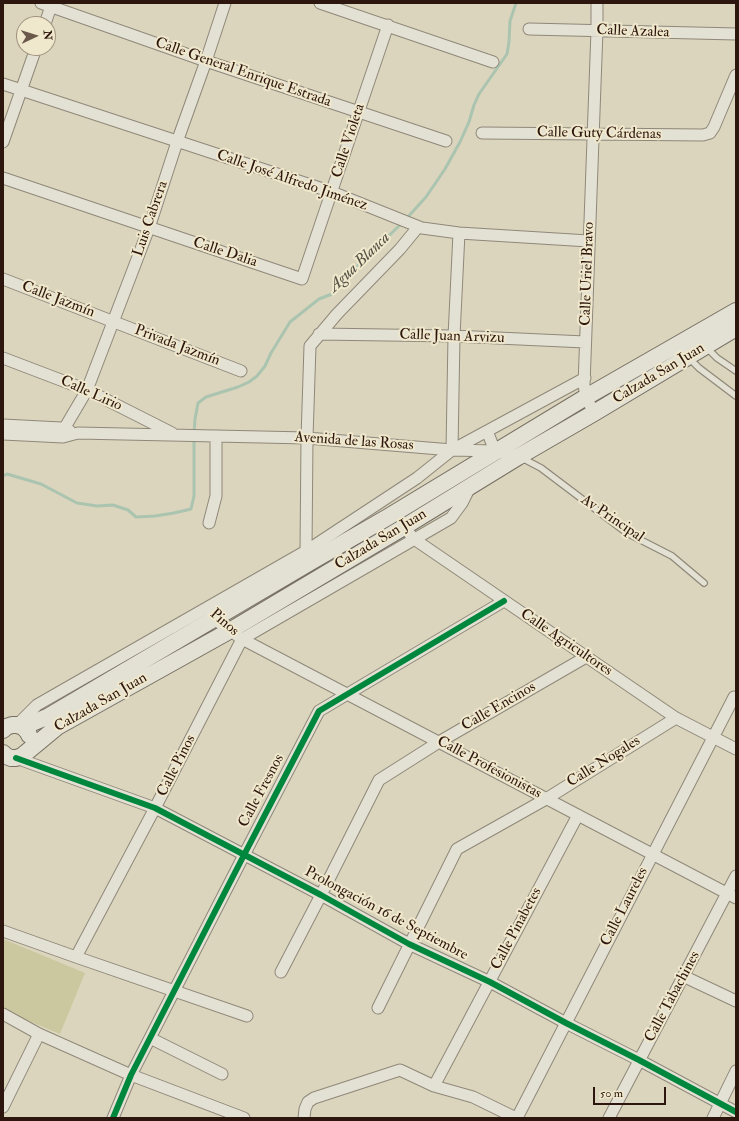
<!DOCTYPE html>
<meta charset="utf-8">
<style>
body{margin:0}
#map{position:relative;width:739px;height:1121px;overflow:hidden;background:#dbd5bd;font-family:"IM FELL Double Pica",serif}
canvas{display:block}
.frame{position:absolute;inset:0;border:4px solid #2d160d;pointer-events:none}
.north{position:absolute;left:16px;top:16px;width:40px;height:40px;box-sizing:border-box;background:#f0e8cc;border:1px solid #a29480;border-radius:50%;rotate:86deg;font-size:11px;font-weight:700;line-height:16px;text-align:center;color:#2d160d}
.north::after{content:'';display:block;margin:auto;width:14px;height:18px;background:#6a594b;clip-path:polygon(50% 0,100% 100%,50% 72%,0 100%)}
.scale{position:absolute;left:593px;top:1087px;width:73px;height:18px;box-sizing:border-box;border:2px solid #2d160d;border-top:0;padding-left:5px;font-size:12px;line-height:14px;white-space:nowrap;color:#2d160d;-webkit-text-stroke:3px #f0e8cc;paint-order:stroke}
</style>
<div id="map">
<canvas width="739" height="1121"></canvas>
<div class="frame"></div>
<div class="north">N</div>
<div class="scale">50 m</div>
</div>
<script>
const ctx = document.querySelector('canvas').getContext('2d');
ctx.lineJoin = 'round';
function fill(path, color) {
  ctx.fillStyle = color;
  ctx.fill(path, 'evenodd');
}
function shape(rows) {
  const path = new Path2D();
  for (const r of rows) {
    path.moveTo(r[0], r[1]);
    for (let i = 2; i < r.length; i += 2) path.lineTo(r[i], r[i + 1]);
  }
  return path;
}
function trace(path, color, width, dash) {
  ctx.strokeStyle = color;
  ctx.lineWidth = width;
  ctx.lineCap = dash ? 'butt' : 'round';
  ctx.setLineDash(dash || []);
  ctx.stroke(path);
}
function label(font, color, halo, rows, align = 'center') {
  ctx.font = font + ' "IM FELL Double Pica",serif';
  ctx.lineWidth = 4;
  ctx.setLineDash([]);
  ctx.textBaseline = 'middle';
  ctx.strokeStyle = halo;
  ctx.fillStyle = color;
  for (const [text, x, y, turn = 0] of rows) {
    ctx.save();
    ctx.translate(x, y);
    ctx.rotate((+turn || 0) * Math.PI / 180);
    ctx.textAlign = isNaN(turn) ? turn : align;
    if (halo) ctx.strokeText(text, 0, 0);
    ctx.fillText(text, 0, 0);
    ctx.restore();
  }
}
const green = shape([
 [3,939,85,973,60,1034,3,1010]
]);
const stream = shape([
 [406,219,426,197,445,169,460,142,469,122,474,105,479,94,507,54,509,42,510,21,516,3],
 [194,433,195,419,198,403,206,397,238,387,249,382,257,376,265,366,271,353,290,322,319,299,332,294,343,280,402,223],
 [3,476,7,474,41,484,77,503,97,506,113,505,128,510,136,517,155,516,174,513,191,509,194,496,194,438]
]);
const service = shape([
 [707,348,717,358,736,371],
 [690,359,699,368,736,396],
 [522,458,541,468,627,533,672,556,704,583]
]);
const minor = shape([
 [41,3,206,61,446,141],
 [320,3,493,62],
 [45,24,52,3],
 [529,29,736,34],
 [3,84,332,192,422,228,459,233,589,241],
 [482,133,703,135,710,133,714,127,736,75],
 [3,142,36,48],
 [3,178,302,279,388,25],
 [3,279,241,371],
 [319,334,454,336,585,342],
 [3,358,87,390,172,433],
 [594,413,586,397,584,385,597,30,597,3],
 [3,425,61,428,70,431],
 [487,431,495,451],
 [3,434,63,437,78,433,307,438,452,450,495,451,518,457],
 [63,437,64,429,87,390,149,228,177,142,206,61,225,3],
 [452,450,454,336,459,233],
 [209,523,216,496,216,436],
 [404,527,414,539,676,718,736,749],
 [309,556,306,551,307,438,310,346,337,314,400,249,418,227],
 [211,615,214,619,242,639,736,898],
 [242,639,451,518,462,503,470,487],
 [17,725,37,705,306,551,417,478,452,450,585,378],
 [16,758,155,808,321,895,409,944,490,982,566,1023,639,1060,736,1112],
 [3,931,76,957,247,1016],
 [76,957,155,808,242,639],
 [281,972,321,895,379,780,439,742,586,657],
 [683,976,736,1001],
 [378,1008,457,849,546,799,676,718],
 [3,1014,39,1034,131,1075,244,1118],
 [150,1038,222,1074],
 [434,1086,578,815],
 [3,1107,39,1034],
 [113,1118,131,1075,244,855,319,711,504,601],
 [304,1118,305,1109,308,1102,314,1098,400,1070,434,1086,473,1097,516,1118],
 [517,1118,734,697],
 [609,1118,736,876],
 [713,1118,736,1071]
]);
const secondary = shape([
 [23,727,49,716,312,561,388,517,586,397,736,311],
 [3,730,6,727,12,725,17,725,23,727,28,732,29,735],
 [3,753,6,756,11,758,16,758,22,756,57,727,231,630,404,527,518,457,594,413,736,328]
]);
const cycleway = shape([
 [16,758,155,808,321,895,409,944,490,982,566,1023,639,1060,736,1112],
 [113,1118,131,1075,244,855,319,711,504,601]
]);
const streetNames = [
 ["Calle Azalea",633,32,2],
 ["Calle General Enrique Estrada",243,73,19],
 ["Calle Guty Cárdenas",599,134,1],
 ["Calle Violeta",349,141,-72],
 ["Calle José Alfredo Jiménez",292,181,19],
 ["Luis Cabrera",151,219,-71],
 ["Calle Dalia",225,253,18],
 ["Calle Uriel Bravo",588,274,-88],
 ["Calle Jazmín",58,300,21],
 ["Calle Juan Arvizu",452,337,2],
 ["Privada Jazmín",177,346,21],
 ["Calzada San Juan",659,374,-31],
 ["Calle Lirio",91,394,24],
 ["Avenida de las Rosas",354,442,4],
 ["Av Principal",612,519,34],
 ["Calzada San Juan",381,540,-31],
 ["Pinos",224,623,41],
 ["Calle Agricultores",566,643,34],
 ["Calzada San Juan",101,703,-30],
 ["Calle Encinos",499,707,-30],
 ["Calle Nogales",604,762,-32],
 ["Calle Pinos",177,766,-63],
 ["Calle Profesionistas",489,768,28],
 ["Calle Fresnos",262,791,-62],
 ["Calle Laureles",625,907,-63],
 ["Prolongación 16 de Septiembre",386,914,28],
 ["Calle Pinabetes",517,929,-62],
 ["Calle Tabachines",673,997,-62]
];
const waterNames = [
 ["Agua Blanca",360,263,-44]
];
fill(green, '#cbc89f');
trace(stream, '#abc4b0', 3);
trace(service, '#8f8879', 8);
trace(minor, '#8f8879', 13);
trace(secondary, '#766f62', 18);
trace(service, '#e3e0d4', 5.5);
trace(minor, '#e3e0d4', 11);
trace(secondary, '#e3e0d4', 16);
trace(cycleway, '#00873e', 6);
label('15px', '#2d160d', '#f0e8cc', streetNames);
label('italic 16px', '#525044', '#f0e8cc', waterNames);
</script>
